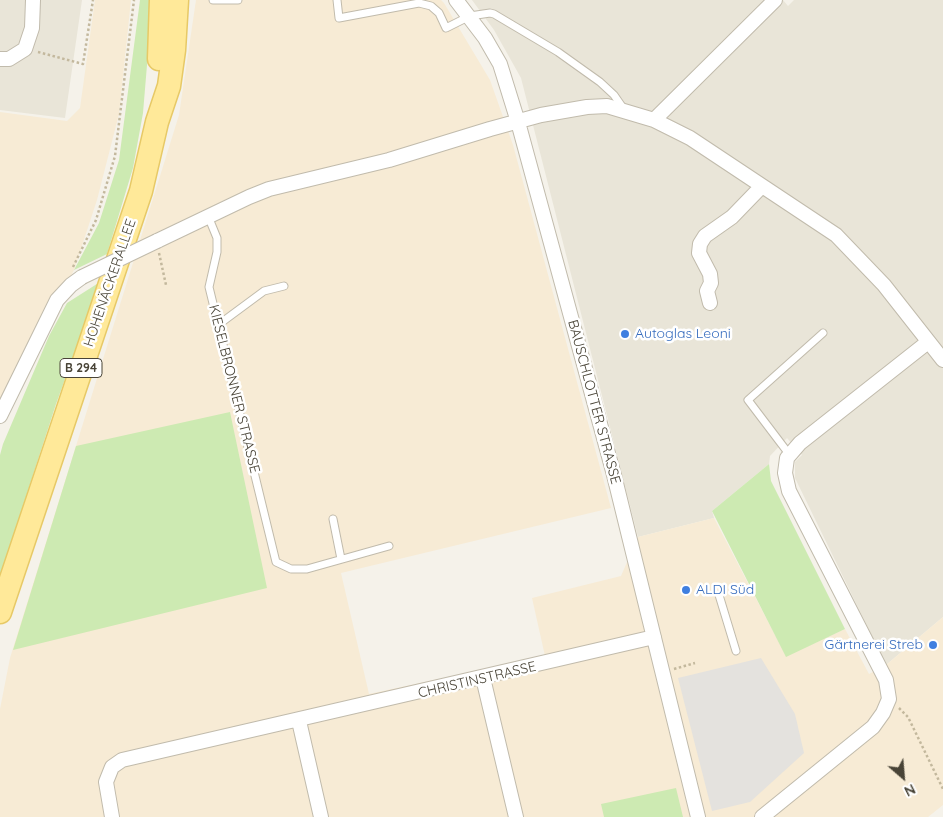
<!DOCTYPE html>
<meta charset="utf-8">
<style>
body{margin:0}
#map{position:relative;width:943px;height:817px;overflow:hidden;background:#f5f2ea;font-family:Quicksand,sans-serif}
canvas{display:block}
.north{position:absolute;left:878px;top:752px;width:50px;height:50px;-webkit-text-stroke:4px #fff;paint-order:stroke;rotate:153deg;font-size:14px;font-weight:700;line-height:20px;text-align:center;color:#494437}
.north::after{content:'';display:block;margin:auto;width:18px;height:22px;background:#494437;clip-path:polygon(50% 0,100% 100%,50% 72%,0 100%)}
</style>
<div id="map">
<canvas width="943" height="817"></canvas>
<div class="north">N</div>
</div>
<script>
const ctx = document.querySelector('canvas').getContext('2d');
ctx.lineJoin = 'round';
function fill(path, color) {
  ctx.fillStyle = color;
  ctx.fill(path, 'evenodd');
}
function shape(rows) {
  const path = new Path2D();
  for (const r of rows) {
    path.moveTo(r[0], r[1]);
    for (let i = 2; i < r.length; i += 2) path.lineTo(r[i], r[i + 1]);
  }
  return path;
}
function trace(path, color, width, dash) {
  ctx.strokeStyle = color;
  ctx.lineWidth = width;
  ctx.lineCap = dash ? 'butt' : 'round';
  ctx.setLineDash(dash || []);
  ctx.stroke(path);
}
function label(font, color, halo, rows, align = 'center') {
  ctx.font = font + ' Quicksand,sans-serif';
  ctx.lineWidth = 5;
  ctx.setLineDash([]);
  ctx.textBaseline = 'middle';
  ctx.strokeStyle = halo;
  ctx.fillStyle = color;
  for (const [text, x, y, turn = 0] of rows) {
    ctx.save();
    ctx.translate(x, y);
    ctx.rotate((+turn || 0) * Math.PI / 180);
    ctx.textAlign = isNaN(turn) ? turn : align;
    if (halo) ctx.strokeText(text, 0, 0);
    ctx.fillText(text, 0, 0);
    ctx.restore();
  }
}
const residential = shape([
 [0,0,82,0,65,118,0,110],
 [472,0,783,0,788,6,794,0,943,0,943,617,886,665,795,478,795,462,802,455,787,438,770,456,769,464,712,511,714,518,638,537,521,78,494,30]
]);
const commercial = shape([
 [95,0,131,0,119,114,97,200,74,270,0,416,0,112,67,121,80,108],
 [196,0,441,0,444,3,490,80,513,145,611,508,341,573,369,694,545,656,532,598,621,576,638,537,714,518,786,656,845,629,869,674,886,665,943,617,943,805,928,817,0,817,0,709,10,658,179,115]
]);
const green = shape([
 [140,0,149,0,150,29,143,113,133,168,107,254,74,270,99,223,119,160],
 [100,282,56,404,0,577,0,455,3,444,49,336,67,303],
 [230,412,267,588,13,650,76,446],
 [769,464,771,481,845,629,786,657,712,511],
 [676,788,683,817,604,817,601,804]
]);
const parking = shape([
 [761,658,795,714,804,753,750,802,712,811,678,678]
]);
const path = shape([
 [38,52,83,64,93,0],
 [159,253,166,285],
 [73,267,96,220,115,156,134,0],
 [674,669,695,663],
 [899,708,908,717,943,789]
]);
const service = shape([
 [213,0,238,0],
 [337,0,339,18,419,3,431,6,439,13,446,28,470,16,490,13,494,14,558,52,600,82,614,95,623,108],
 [208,216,217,238,217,252,209,287,276,562,291,569,307,569,389,546],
 [218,325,264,291,284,286],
 [789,454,748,400,823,333],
 [333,519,341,559],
 [719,595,736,651]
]);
const minor = shape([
 [456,0,485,38,500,64,518,122,614,475,698,817],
 [0,59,9,59,25,49,32,28,33,0],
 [654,120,775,0],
 [157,241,249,197,269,189,389,160,490,129,541,115,587,107,607,106,654,120,690,138,836,235,884,285,943,360],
 [710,303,707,291,711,283,710,274,699,253,700,244,705,236,732,217,762,186],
 [0,416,57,300,71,285,82,277],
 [483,678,516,817],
 [299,721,321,817],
 [112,817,106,782,112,767,122,760,654,637],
 [762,817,873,727,883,713,889,699,886,680,789,491,785,473,787,458,800,443,928,342]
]);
const primary = shape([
 [159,59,161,0],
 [0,612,141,191,157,122,169,86,174,50,177,0]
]);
const minorBridge = shape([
 [82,277,157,241]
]);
const markers = [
 [625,334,5,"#3f7fe0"],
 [686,590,5,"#3f7fe0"],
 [933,645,5,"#3f7fe0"]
];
const shields = [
 [81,368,42]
];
const shieldNames = [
 ["B 294",81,368]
];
const streetNames = [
 ["HOHENÄCKERALLEE",110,283,-71],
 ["KIESELBRONNER STRASSE",234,389,76],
 ["BAUSCHLOTTER STRASSE",594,402,75],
 ["CHRISTINSTRASSE",477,680,-13]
];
const shopNames = [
 ["Autoglas Leoni",635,334],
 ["ALDI Süd",696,590],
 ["Gärtnerei Streb",923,645,"right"]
];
fill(residential, '#e9e5d8');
fill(commercial, '#f7ebd5');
fill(green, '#cdeab2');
fill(parking, '#e4e2de');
trace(service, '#c1bbac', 9);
trace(minor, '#c1bbac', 16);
trace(primary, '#e7c966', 25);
trace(path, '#c3b89d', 2.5, [2.5, 2.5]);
trace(service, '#fff', 7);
trace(minor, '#fff', 14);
trace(primary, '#ffe999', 22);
trace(minorBridge, '#c1bbac', 16, []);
trace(minorBridge, '#fff', 14);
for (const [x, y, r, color] of markers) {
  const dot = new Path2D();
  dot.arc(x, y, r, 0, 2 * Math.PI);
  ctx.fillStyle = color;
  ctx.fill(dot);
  trace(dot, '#fff', 2);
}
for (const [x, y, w] of shields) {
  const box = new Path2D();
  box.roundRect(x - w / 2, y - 9.5, w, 19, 4);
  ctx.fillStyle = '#fff';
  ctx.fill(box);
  trace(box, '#494437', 1);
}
label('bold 12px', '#494437', null, shieldNames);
label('14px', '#494437', '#fff', streetNames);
label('14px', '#366cbe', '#fff', shopNames, 'left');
</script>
